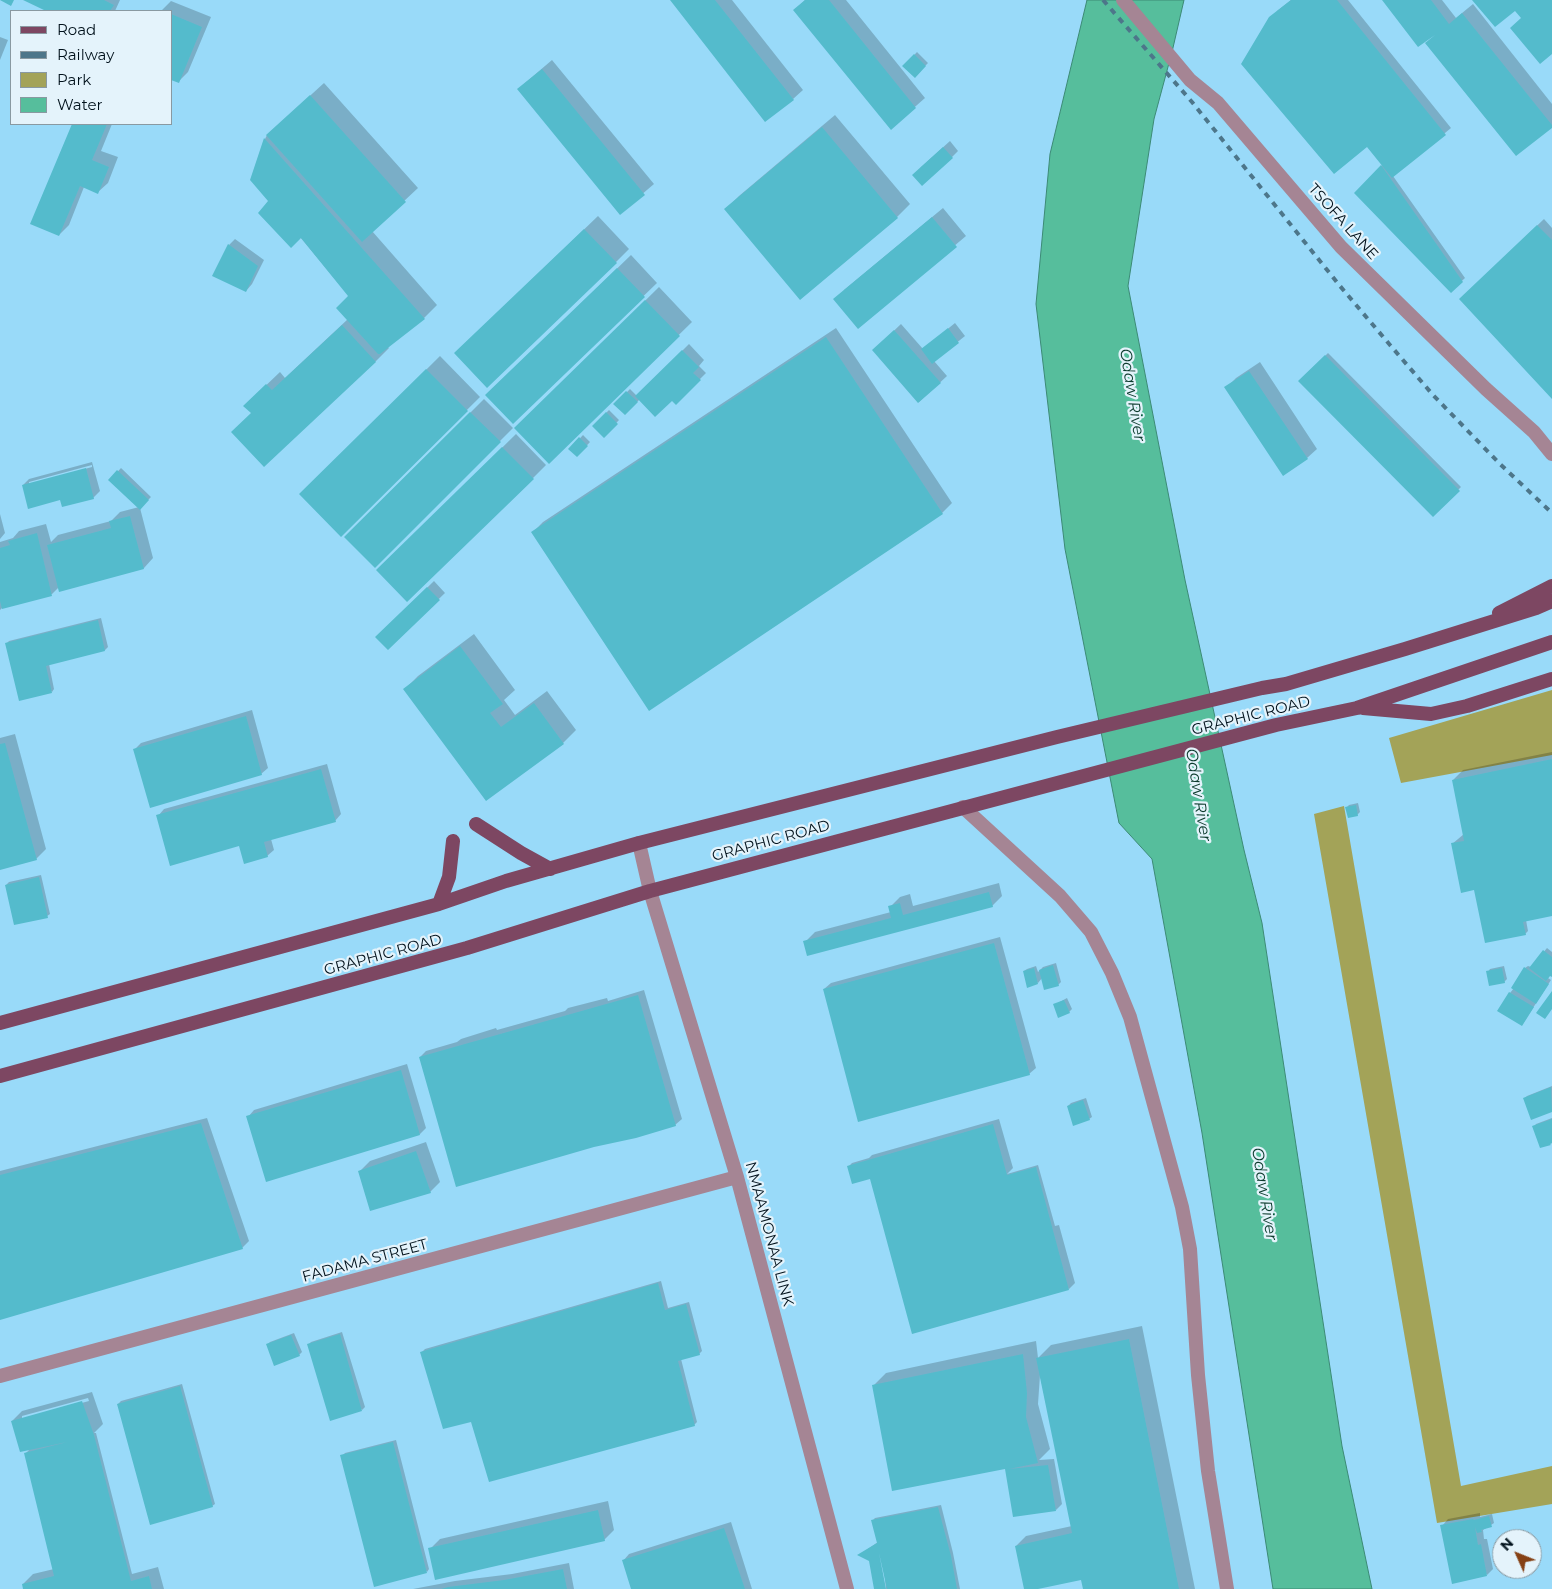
<!DOCTYPE html>
<style>
body{margin:0}
#map{position:relative;width:1552px;height:1589px;overflow:hidden;background:#99daf9;font-family:Montserrat,sans-serif}
canvas{display:block}
.legend{position:absolute;left:10px;top:10px;width:162px;height:115px;box-sizing:border-box;background:#e4f3fb;border:1px solid #8999a1;margin:0;padding:6px 9px;list-style:none;font-size:15px;color:#00111b}
.legend li{display:flex;align-items:center;gap:10px;height:25px}
.legend b{width:25px;border:1px solid #8999a1}
.north{position:absolute;left:1492px;top:1529px;width:50px;height:50px;box-sizing:border-box;background:#e4f3fb;border:1px solid #8999a1;border-radius:50%;rotate:314deg;font-size:14px;font-weight:700;line-height:20px;text-align:center;color:#00111b}
.north::after{content:'';display:block;margin:auto;width:18px;height:22px;background:#854115;clip-path:polygon(50% 0,100% 100%,50% 72%,0 100%)}
</style>
<div id="map">
<canvas width="1552" height="1589"></canvas>
<ul class="legend">
<li><b style="height:6px;background:#7d4762"></b>Road</li>
<li><b style="height:6px;background:#4d768a"></b>Railway</li>
<li><b style="height:14px;background:#a3a358"></b>Park</li>
<li><b style="height:14px;background:#56be9c"></b>Water</li>
</ul>
<div class="north">N</div>
</div>
<script>
const ctx = document.querySelector('canvas').getContext('2d');
ctx.lineJoin = 'round';
function fill(path, color) {
  ctx.fillStyle = color;
  ctx.fill(path, 'evenodd');
}
function shape(rows) {
  const path = new Path2D();
  for (const r of rows) {
    path.moveTo(r[0], r[1]);
    for (let i = 2; i < r.length; i += 2) path.lineTo(r[i], r[i + 1]);
  }
  return path;
}
function trace(path, color, width, dash) {
  ctx.strokeStyle = color;
  ctx.lineWidth = width;
  ctx.lineCap = dash ? 'butt' : 'round';
  ctx.setLineDash(dash || []);
  ctx.stroke(path);
}
function label(font, color, halo, rows, align = 'center') {
  ctx.font = font + ' Montserrat,sans-serif';
  ctx.lineWidth = 4.5;
  ctx.setLineDash([]);
  ctx.textBaseline = 'middle';
  ctx.strokeStyle = halo;
  ctx.fillStyle = color;
  for (const [text, x, y, turn = 0] of rows) {
    ctx.save();
    ctx.translate(x, y);
    ctx.rotate((+turn || 0) * Math.PI / 180);
    ctx.textAlign = isNaN(turn) ? turn : align;
    if (halo) ctx.strokeText(text, 0, 0);
    ctx.fillText(text, 0, 0);
    ctx.restore();
  }
}
const green = shape([
 [1552,690,1552,755,1401,783,1389,738],
 [1344,806,1461,1486,1552,1466,1552,1504,1437,1523,1314,814]
]);
const water = shape([
 [1087,0,1184,0,1172,52,1154,119,1128,286,1185,580,1244,850,1262,923,1342,1446,1372,1589,1273,1589,1202,1133,1152,859,1119,823,1065,549,1036,304,1050,154,1087,0]
]);
const shadow = shape([
 [25,0,120,0,115,11,49,11],
 [671,0,732,0,803,90,793,99],
 [805,0,846,0,925,98,891,128,795,10],
 [1291,0,1348,0,1451,128,1393,176,1465,278,1451,291,1356,193,1383,164,1277,11],
 [1384,0,1442,0,1456,18,1473,4,1552,104,1552,126,1435,35],
 [171,1,211,17,188,72,178,82,171,79,171,11,161,11],
 [0,37,8,40,0,60],
 [917,52,928,63,915,76,904,66],
 [552,60,654,184,620,213,518,89],
 [324,83,418,188,372,231,437,305,424,318,387,346,389,348,376,361,264,465,252,413,258,393,280,372,285,378,348,319,349,296,252,179,265,139,267,135],
 [835,115,910,204,897,217,726,209,739,196],
 [73,124,112,124,101,151,118,157,108,183,98,192,84,187,69,225,59,235,32,224],
 [950,141,958,151,952,157,920,168],
 [943,208,966,236,858,327,844,290],
 [598,216,629,249,616,262,469,340],
 [1544,219,1552,228,1552,397,1461,299],
 [235,239,264,260,252,284,246,291,229,245],
 [631,255,657,283,513,422,500,382],
 [659,287,692,322,549,462,516,428],
 [955,323,965,336,934,361,947,376,919,402,880,344,901,324,923,349],
 [836,328,952,503,942,513,533,532,543,522],
 [689,344,704,360,699,366,706,373,676,403,672,399,640,399,625,414,615,404,630,389,637,396],
 [1328,353,1461,487,1433,515,1300,381],
 [440,356,480,397,341,535,301,494],
 [1260,362,1317,449,1307,458,1226,388,1236,378],
 [484,399,513,428,375,566,346,537],
 [609,410,619,420,604,436,593,426],
 [516,434,546,465,533,478,378,570],
 [583,435,590,442,577,456,570,449],
 [92,462,100,491,93,498,61,499,23,485,29,479],
 [92,465,92,467,29,484,29,482],
 [121,468,151,497,140,508,153,558,144,568,59,587,52,594,3,607,0,610,0,542,13,538,19,531,46,524,51,542,58,535,111,521,120,512,139,507,110,480],
 [0,514,5,533,0,539],
 [434,581,445,593,388,648,377,637],
 [101,618,108,647,105,650,49,664,54,689,52,692,6,644,9,641],
 [474,634,515,690,504,700,515,715,547,691,576,730,563,743,486,800,405,689,418,676],
 [252,710,268,768,261,774,135,749,141,743],
 [15,734,46,849,36,859,0,869,0,738],
 [1552,752,1552,914,1526,920,1528,931,1525,934,1475,889,1452,844,1464,834,1453,780,1463,770],
 [327,764,341,814,335,821,271,839,274,850,267,856,158,816,164,809],
 [1358,803,1360,812,1357,815,1347,807,1349,805],
 [41,875,50,914,47,916,6,885,9,882],
 [999,883,1002,896,992,906,805,942,815,932,891,912,890,907,900,897,910,894,913,906],
 [1000,937,1036,1068,1029,1074,824,989,831,983],
 [1547,948,1552,952,1552,975,1551,974,1548,978,1551,980,1522,1025,1510,993,1514,988,1525,968,1528,966,1531,967],
 [1056,963,1061,982,1058,985,1042,978,1038,983,1024,971,1027,969,1036,966,1038,972,1043,967],
 [1504,966,1507,979,1504,982,1488,972,1490,969],
 [644,990,682,1119,675,1125,420,1057,426,1051,457,1042,461,1039,496,1028,497,1030,565,1011,568,1008,607,998,608,1001],
 [1067,998,1072,1009,1069,1012,1054,1005],
 [407,1064,426,1128,420,1134,248,1117,254,1110],
 [1552,1086,1552,1111,1532,1119,1524,1099,1527,1096],
 [1086,1098,1092,1117,1089,1119,1068,1106,1071,1103],
 [207,1118,249,1241,242,1248,0,1319,0,1171],
 [1552,1118,1552,1143,1541,1146,1534,1127,1536,1124],
 [999,1119,1013,1168,1007,1174,1038,1165,1055,1226,1059,1225,1075,1283,1069,1289,849,1166,852,1163,869,1158,872,1155],
 [426,1142,440,1182,430,1192,360,1171,370,1161],
 [661,1281,668,1308,689,1302,702,1351,699,1354,681,1359,697,1422,694,1425,472,1420,422,1352,425,1349],
 [1142,1326,1195,1589,1084,1589,1082,1577,1032,1589,1025,1589,1016,1546,1026,1536,1072,1526,1040,1375,1038,1404,1050,1449,1039,1460,1054,1459,1062,1504,1056,1510,1006,1468,873,1386,886,1373,1036,1341,1038,1358,1051,1345],
 [342,1332,365,1407,362,1410,308,1345,311,1342],
 [294,1333,302,1352,299,1355,267,1345,270,1342],
 [182,1384,215,1504,212,1506,118,1404,121,1401],
 [92,1392,103,1424,94,1433,96,1433,132,1574,158,1567,164,1589,25,1589,23,1584,33,1574,54,1569,25,1454,30,1449,12,1421,22,1411],
 [88,1398,89,1401,22,1419,22,1416],
 [396,1440,429,1569,427,1572,342,1456,345,1453],
 [608,1501,614,1530,604,1540,430,1549,440,1539],
 [941,1505,953,1553,960,1589,886,1589,884,1569,881,1554,879,1554,884,1589,876,1589,870,1560,862,1553,878,1542,872,1521,875,1518],
 [1480,1513,1480,1517,1492,1514,1494,1523,1483,1530,1484,1539,1487,1539,1493,1569,1487,1575,1442,1526,1448,1519],
 [731,1522,752,1589,632,1589,623,1561,629,1554],
 [569,1563,574,1589,413,1589,455,1581,512,1574]
]);
const building = shape([
 [0,0,14,0,11,6],
 [23,0,104,0,114,5,110,11,46,11],
 [670,0,715,0,794,100,765,122],
 [805,0,829,0,916,108,891,130,793,10],
 [1291,0,1337,0,1446,135,1392,178,1367,147,1334,174,1241,64,1269,17],
 [1382,0,1431,0,1449,24,1462,13,1552,125,1552,128,1516,156,1425,43,1435,35,1418,47],
 [1472,0,1552,0,1552,54,1540,64,1510,28,1521,18,1515,11,1495,27],
 [171,14,202,27,179,83,171,80],
 [914,54,926,66,915,78,902,66],
 [542,69,645,195,620,215,517,89],
 [310,95,406,202,362,242,266,135],
 [72,124,107,124,92,160,109,167,98,194,80,186,59,236,30,224],
 [822,127,898,218,800,300,724,209],
 [264,138,425,319,380,354,378,354,336,308,348,296,301,238,291,248,258,213,268,201,250,180],
 [943,147,953,158,922,186,912,175],
 [1381,165,1463,282,1451,293,1354,193],
 [932,217,957,247,858,329,833,299],
 [1537,225,1552,240,1552,399,1459,299],
 [584,229,617,263,487,388,454,353],
 [228,244,258,266,246,292,212,276],
 [617,268,645,297,513,424,485,395],
 [645,300,680,336,549,464,514,428],
 [342,325,376,362,264,467,231,432,251,413,243,406,266,384,272,390],
 [948,328,959,343,932,364,921,349],
 [894,330,941,383,918,403,872,350],
 [826,337,943,514,649,711,531,532],
 [682,350,699,367,693,373,701,380,676,405,672,401,655,417,635,396],
 [1325,355,1460,491,1433,517,1298,381],
 [426,369,468,411,341,537,299,494],
 [1249,371,1308,459,1283,476,1224,387],
 [626,391,638,402,625,415,613,404],
 [470,412,501,442,375,568,344,537],
 [606,412,618,424,604,438,592,426],
 [579,437,588,446,577,457,568,449],
 [502,447,534,479,407,602,376,570],
 [86,468,94,499,62,507,60,500,28,509,22,485],
 [117,470,149,500,140,510,108,480],
 [130,516,144,569,59,592,47,545,111,528,109,521],
 [37,533,52,596,2,609,0,601,0,548,10,545,8,541],
 [427,587,440,600,388,650,375,637],
 [98,620,105,651,46,666,52,693,19,701,5,643],
 [460,646,503,704,490,713,501,727,534,703,564,744,486,801,403,689],
 [246,716,262,775,150,808,133,749],
 [5,743,37,860,0,870,0,744],
 [1552,759,1552,916,1523,922,1526,935,1485,943,1474,890,1461,893,1451,843,1464,841,1452,780],
 [321,769,336,822,264,842,268,857,244,864,239,846,170,866,156,815],
 [1356,805,1358,816,1348,818,1345,807],
 [39,877,48,918,14,925,5,885],
 [989,892,993,907,807,956,803,941,891,918,888,906,900,903,903,915],
 [994,943,1030,1075,858,1122,823,989],
 [1543,950,1552,957,1552,977,1550,976,1546,981,1529,968],
 [1053,965,1059,986,1044,990,1039,970],
 [1524,967,1549,984,1536,1004,1511,988],
 [1034,968,1038,984,1027,988,1023,971],
 [1502,968,1505,983,1489,986,1486,971],
 [1552,991,1552,1009,1545,1019,1536,1013],
 [1509,992,1534,1007,1522,1026,1497,1011],
 [638,995,676,1126,636,1138,594,1147,456,1187,419,1057],
 [1064,1000,1070,1013,1058,1018,1053,1004],
 [401,1070,420,1135,266,1182,246,1116],
 [1551,1087,1552,1112,1531,1120,1523,1098],
 [1083,1100,1090,1120,1073,1126,1067,1106],
 [1552,1119,1552,1143,1550,1144,1551,1145,1540,1148,1532,1126],
 [201,1123,243,1249,0,1320,0,1175],
 [993,1124,1007,1175,1036,1167,1069,1290,912,1334,870,1179,852,1184,847,1166],
 [416,1151,431,1193,370,1211,358,1171],
 [658,1283,665,1310,686,1304,700,1355,678,1361,695,1426,489,1482,471,1422,443,1429,420,1352],
 [340,1334,362,1411,330,1421,307,1344],
 [291,1335,300,1356,274,1366,266,1344],
 [1129,1339,1179,1589,1083,1589,1081,1580,1038,1589,1024,1589,1015,1546,1072,1533,1036,1358],
 [1023,1354,1027,1393,1026,1417,1038,1463,1009,1469,1048,1465,1056,1511,1013,1517,1005,1469,892,1491,872,1385],
 [180,1386,213,1507,150,1525,117,1404],
 [82,1401,94,1435,131,1581,149,1576,152,1589,23,1589,22,1584,54,1576,24,1453,67,1442,20,1452,11,1421],
 [393,1442,427,1573,374,1587,340,1455],
 [938,1507,951,1556,957,1589,887,1589,879,1553,886,1589,874,1589,869,1561,857,1555,877,1543,871,1520],
 [598,1510,605,1541,435,1580,428,1548],
 [1489,1516,1492,1527,1481,1530,1482,1532,1477,1533,1475,1527,1478,1545,1481,1544,1487,1576,1452,1584,1440,1525,1473,1519,1474,1520],
 [724,1528,745,1589,631,1589,622,1560],
 [563,1569,567,1589,441,1589,448,1587,504,1580]
]);
const minor = shape([
 [1123,0,1190,80,1218,103,1341,247,1486,389,1534,432,1552,454],
 [963,807,1060,896,1091,932,1112,973,1130,1017,1182,1207,1190,1249,1198,1375,1208,1471,1227,1589],
 [639,843,650,891,737,1177,847,1589],
 [0,1376,737,1177]
]);
const primary = shape([
 [1499,613,1552,586],
 [1363,708,1431,714,1467,706,1552,679],
 [476,824,521,853,550,869],
 [439,904,449,877,453,841],
 [0,1023,439,904,506,881,639,843,1057,737,1262,688,1286,684,1405,649,1536,608,1552,601],
 [0,1076,467,948,650,891,1276,725,1357,708,1552,642]
]);
const rail = shape([
 [1103,0,1192,102,1340,286,1390,345,1433,395,1500,464,1552,513]
]);
const streetNames = [
 ["TSOFA LANE",1343,222,48],
 ["GRAPHIC ROAD",1251,716,-14],
 ["GRAPHIC ROAD",771,841,-15],
 ["GRAPHIC ROAD",383,955,-15],
 ["NMAAMONAA LINK",769,1234,75],
 ["FADAMA STREET",365,1261,-15]
];
const waterNames = [
 ["Odaw River",1132,395,81],
 ["Odaw River",1198,795,81],
 ["Odaw River",1264,1194,81]
];
fill(green, '#a3a358');
fill(water, '#56be9c');
trace(water, '#3c8a75', 1);
fill(shadow, '#0003');
fill(building, '#54bbcc');
trace(minor, '#a58594', 14);
trace(primary, '#7d4762', 14);
trace(rail, '#4d768a', 4, [6, 6]);
label('15px', '#00111b', '#e4f3fb', streetNames);
label('italic 16px', '#0c3b2d', '#e4f3fb', waterNames);
</script>
